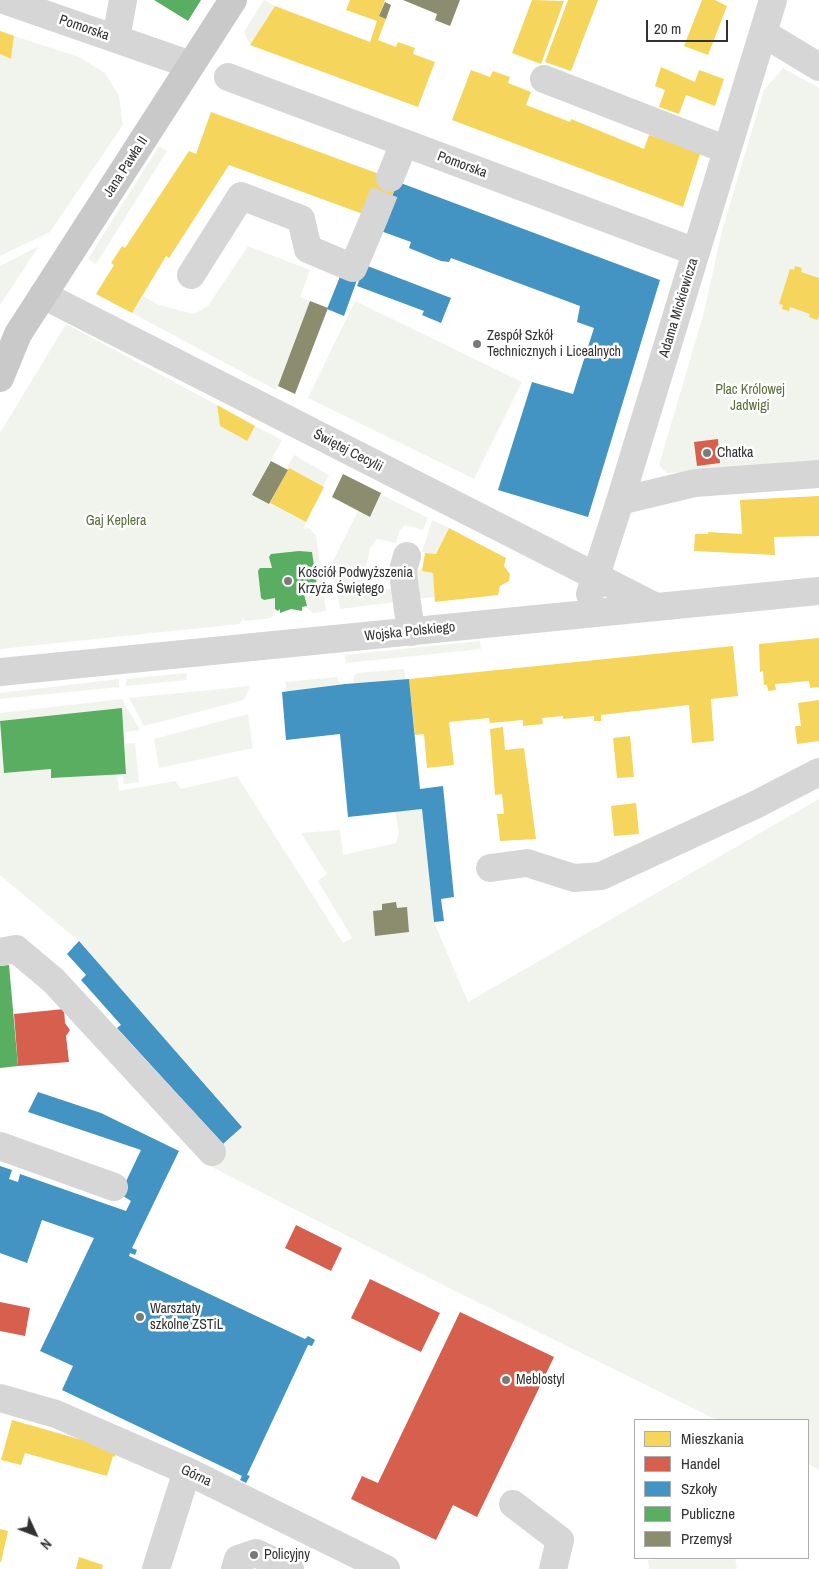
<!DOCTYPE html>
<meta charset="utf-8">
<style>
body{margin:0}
#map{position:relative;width:819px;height:1569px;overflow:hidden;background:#fff;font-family:"Archivo Narrow",sans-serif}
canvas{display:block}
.legend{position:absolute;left:634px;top:1419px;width:175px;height:140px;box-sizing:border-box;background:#fff;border:1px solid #adadad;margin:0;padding:6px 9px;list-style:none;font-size:15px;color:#323232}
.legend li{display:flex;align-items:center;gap:10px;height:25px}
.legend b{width:25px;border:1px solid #adadad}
.north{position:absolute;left:10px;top:1509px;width:50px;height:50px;-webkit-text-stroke:4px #fff;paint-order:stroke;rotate:133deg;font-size:14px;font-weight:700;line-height:20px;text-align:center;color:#323232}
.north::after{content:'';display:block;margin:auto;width:18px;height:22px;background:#323232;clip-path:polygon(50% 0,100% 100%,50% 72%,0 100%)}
.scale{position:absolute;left:646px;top:20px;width:82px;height:22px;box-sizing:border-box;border:2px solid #323232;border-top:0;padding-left:6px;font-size:15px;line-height:18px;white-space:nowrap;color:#323232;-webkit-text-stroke:4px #fff;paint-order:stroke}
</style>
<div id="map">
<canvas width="819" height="1569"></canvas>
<ul class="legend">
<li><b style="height:14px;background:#f6d55c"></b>Mieszkania</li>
<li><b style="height:14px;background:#d6604d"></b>Handel</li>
<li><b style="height:14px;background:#4393c3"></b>Szkoły</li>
<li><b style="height:14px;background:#5aae61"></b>Publiczne</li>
<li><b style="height:14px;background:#8c8c6e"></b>Przemysł</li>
</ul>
<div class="north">N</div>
<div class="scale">20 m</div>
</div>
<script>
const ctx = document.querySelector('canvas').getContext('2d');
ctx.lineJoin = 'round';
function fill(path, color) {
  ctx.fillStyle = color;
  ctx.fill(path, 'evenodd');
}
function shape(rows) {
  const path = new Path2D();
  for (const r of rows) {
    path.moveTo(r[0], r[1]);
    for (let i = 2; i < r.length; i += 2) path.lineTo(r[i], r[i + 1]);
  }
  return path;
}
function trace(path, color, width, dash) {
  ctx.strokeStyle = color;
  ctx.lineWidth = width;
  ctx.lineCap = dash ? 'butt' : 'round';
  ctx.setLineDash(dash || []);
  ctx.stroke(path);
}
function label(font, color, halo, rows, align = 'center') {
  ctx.font = font + ' "Archivo Narrow",sans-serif';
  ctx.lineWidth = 5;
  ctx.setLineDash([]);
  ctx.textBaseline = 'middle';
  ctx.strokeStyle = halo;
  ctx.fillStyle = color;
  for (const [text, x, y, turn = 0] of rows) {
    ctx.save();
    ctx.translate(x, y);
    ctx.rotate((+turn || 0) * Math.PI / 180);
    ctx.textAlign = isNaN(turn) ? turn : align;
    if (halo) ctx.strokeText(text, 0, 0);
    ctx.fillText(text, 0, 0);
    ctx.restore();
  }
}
const green = shape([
 [264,0,275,6,250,45,244,32],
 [14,36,79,57,105,73,119,96,123,125,50,232,0,256,0,54,11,59],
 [783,68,819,88,819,466,667,473,659,465,704,312,722,231,764,90],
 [159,146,167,151,96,264,88,259],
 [39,246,0,305,0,266],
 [248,246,310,270,300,297,310,301,276,390,132,313,143,296,159,305,194,314,208,306],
 [355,301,522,382,474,479,308,398],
 [66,324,217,405,220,426,246,441,255,426,282,440,252,495,306,522,303,529,309,528,316,536,326,611,313,613,306,607,304,594,316,594,318,592,312,552,271,554,269,557,272,568,260,568,258,571,275,598,276,610,271,618,245,621,244,618,239,624,0,649,0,433],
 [294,455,329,475,323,487,286,469],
 [380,494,428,518,423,530,405,525,400,530,396,543,377,539,370,548,363,583,367,589,374,590,385,588,391,589,396,602,340,609,332,563,358,511],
 [432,520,449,528,436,554,422,552],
 [422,568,422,571,433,573,435,597,415,599,417,571],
 [480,641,481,649,346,663,345,655],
 [404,669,406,680,353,683,354,676,358,673],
 [186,673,187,680,126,686,126,679],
 [337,677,340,684,287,692,285,682],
 [119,679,119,687,0,699,0,693],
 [250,686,244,700,144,726,129,698],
 [122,699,140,730,124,732,122,709,0,721,0,713],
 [248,714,253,748,159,768,154,739],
 [0,733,4,773,51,769,51,778,117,774,119,791,175,781,181,789,237,776,343,943,352,938,318,881,327,874,301,833,340,830,343,855,396,843,399,833,395,811,422,809,434,922,468,1002,819,799,819,1470,808,1464,808,1420,717,1420,455,1291,206,1164,242,1126,79,941,0,875],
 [135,743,139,782,124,784,123,774,126,773,125,744],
 [673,1558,735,1558,737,1569,649,1569,648,1560]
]);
const homes = shape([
 [350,0,385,0,379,16,386,19,378,40,396,47,398,42,415,48,413,54,435,62,418,107,250,45,275,6,370,42,377,21,346,10],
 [532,0,564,1,541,64,512,53],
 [568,0,598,0,571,71,545,62],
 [702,0,715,0,727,6,708,55,684,46],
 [0,31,14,36,11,59,0,54],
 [661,67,695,82,699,70,724,79,715,106,686,95,679,114,659,107,665,90,655,86],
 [471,70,490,77,493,71,510,77,508,83,531,92,526,105,570,122,571,119,644,149,649,135,667,141,668,139,700,154,683,207,452,120],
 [211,112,398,181,382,221,229,165,169,258,166,256,132,313,96,294,114,265,111,263,122,246,125,248,189,151,196,154],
 [795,266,802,268,801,272,819,278,819,316,817,320,809,317,810,314,790,307,789,311,782,309,783,305,779,304,790,269,794,270],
 [217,405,255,426,247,441,220,426],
 [289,468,324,487,306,522,270,503],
 [819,496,819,536,774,537,775,555,694,551,695,534,708,534,708,532,742,534,740,500],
 [449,528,506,558,504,566,510,574,509,581,500,586,498,595,435,602,433,573,422,571,425,553,436,554],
 [819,638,819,687,810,688,809,681,775,684,776,690,768,691,767,685,764,685,763,671,760,672,759,644],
 [733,646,738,696,711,699,714,741,692,743,689,705,601,715,601,721,594,721,594,716,563,719,563,716,542,718,543,724,523,726,523,720,490,723,489,718,449,722,454,765,427,768,424,734,415,735,409,679],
 [819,700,819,741,797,744,795,726,801,726,798,703],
 [503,727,505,750,524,748,536,839,500,841,497,814,504,814,502,794,495,795,490,729],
 [630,736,634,777,617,778,613,738],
 [636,803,639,834,614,836,611,806],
 [12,1420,110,1448,116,1452,115,1457,113,1456,107,1476,25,1453,21,1465,1,1460],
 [0,1529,8,1531,1,1562,0,1562],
 [79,1557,103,1565,102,1569,76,1569]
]);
const shops = shape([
 [718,439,720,463,697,466,694,442],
 [64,1009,65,1023,70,1030,66,1036,69,1062,18,1066,14,1014],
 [296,1225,342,1248,331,1271,285,1248],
 [370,1279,440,1313,421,1352,351,1318],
 [0,1302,30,1308,25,1336,0,1331],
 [460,1312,554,1357,477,1517,453,1505,436,1540,351,1499,362,1476,378,1483]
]);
const schools = shape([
 [398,182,660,280,588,517,498,490,532,382,573,394,594,328,577,322,580,306,451,258,449,262,441,261,409,248,411,242,378,230],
 [365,265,451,298,441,323,422,315,424,311,357,286],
 [341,274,357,280,344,316,327,309],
 [409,679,420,789,443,786,454,897,441,899,444,921,434,922,422,809,348,817,340,734,286,740,282,692,345,684],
 [79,941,242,1127,223,1144,117,1028,121,1025,81,980,86,975,67,954],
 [38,1092,101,1113,179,1151,132,1248,137,1250,135,1255,130,1253,129,1256,305,1339,308,1336,315,1340,312,1346,308,1345,247,1475,250,1476,246,1483,240,1480,242,1476,62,1390,73,1366,40,1351,94,1238,42,1220,27,1263,0,1253,0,1166,12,1170,9,1179,18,1182,20,1174,126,1211,131,1201,120,1194,141,1150,28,1112]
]);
const public = shape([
 [154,0,201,0,188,21],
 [299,551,312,552,318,592,316,594,304,594,307,606,302,607,302,611,291,609,280,613,280,609,278,611,275,609,275,598,264,600,261,598,258,571,260,568,272,568,269,557,271,554],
 [122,708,126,774,51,778,51,769,4,773,0,721],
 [9,965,18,1066,0,1068,0,966]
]);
const industry = shape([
 [403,0,460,0,450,26,435,20,437,14],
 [385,2,391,5,386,19,379,16],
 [310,301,328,308,295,394,278,386],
 [271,461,288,470,269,504,252,495],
 [343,474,381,493,370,517,332,497],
 [396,902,397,908,407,907,409,932,375,936,373,911,382,910,382,904]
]);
const minorTunnel = shape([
 [374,218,390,178]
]);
const minor = shape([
 [4,0,191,65],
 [763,33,819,67],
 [116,39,123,0],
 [228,77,696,252],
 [544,79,727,150],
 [390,178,404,143],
 [191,275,241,196,301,219,308,249,353,268,374,218],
 [43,295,654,606],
 [620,501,695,483,819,474],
 [407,556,403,570,404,581,411,632],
 [590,594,620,501,773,0],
 [0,672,819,591],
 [490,868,527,863,574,878,601,876,755,805,819,772],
 [0,952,16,949,54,981,212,1152],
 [0,1146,114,1187],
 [0,1398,56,1414,187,1471,386,1569],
 [513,1504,560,1540,553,1569],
 [156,1569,187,1471],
 [235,1569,238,1559,256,1553,290,1569]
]);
const major = shape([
 [0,378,18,334,233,0]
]);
const markers = [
 [477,344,5,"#7a7a7a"],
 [707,453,5,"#7a7a7a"],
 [288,581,5,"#7a7a7a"],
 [140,1317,5,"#7a7a7a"],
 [506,1380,5,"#7a7a7a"],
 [254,1555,5,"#7a7a7a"]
];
const streetNames = [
 ["Pomorska",84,28,19],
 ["Pomorska",462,165,20],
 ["Jana Pawła II",126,167,-57],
 ["Adama Mickiewicza",679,308,-73],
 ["Świętej Cecylii",348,451,27],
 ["Wojska Polskiego",410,632,-6],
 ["Górna",196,1476,25]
];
const poiNames = [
 ["Zespół Szkół",487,336],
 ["Technicznych i Licealnych",487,352],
 ["Chatka",717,453],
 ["Kościół Podwyższenia",298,573],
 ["Krzyża Świętego",298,589],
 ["Warsztaty",150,1309],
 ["szkolne ZSTiL",150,1325],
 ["Meblostyl",516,1380],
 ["Policyjny",264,1555]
];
const parkNames = [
 ["Plac Królowej",750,390],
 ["Jadwigi",750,406],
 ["Gaj Keplera",116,521]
];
fill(green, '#f1f4ec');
fill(homes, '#f6d55c');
fill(shops, '#d6604d');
fill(schools, '#4393c3');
fill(public, '#5aae61');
fill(industry, '#8c8c6e');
trace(minorTunnel, '#d6d6d6', 28, [28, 14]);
trace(minor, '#d6d6d6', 28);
trace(major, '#c9c9c9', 28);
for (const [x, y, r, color] of markers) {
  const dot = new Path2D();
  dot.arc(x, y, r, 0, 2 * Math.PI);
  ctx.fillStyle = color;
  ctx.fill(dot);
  trace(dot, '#fff', 2);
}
label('14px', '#323232', '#fff', streetNames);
label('14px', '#323232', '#fff', poiNames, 'left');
label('14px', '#5b6f3d', '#fff', parkNames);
</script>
